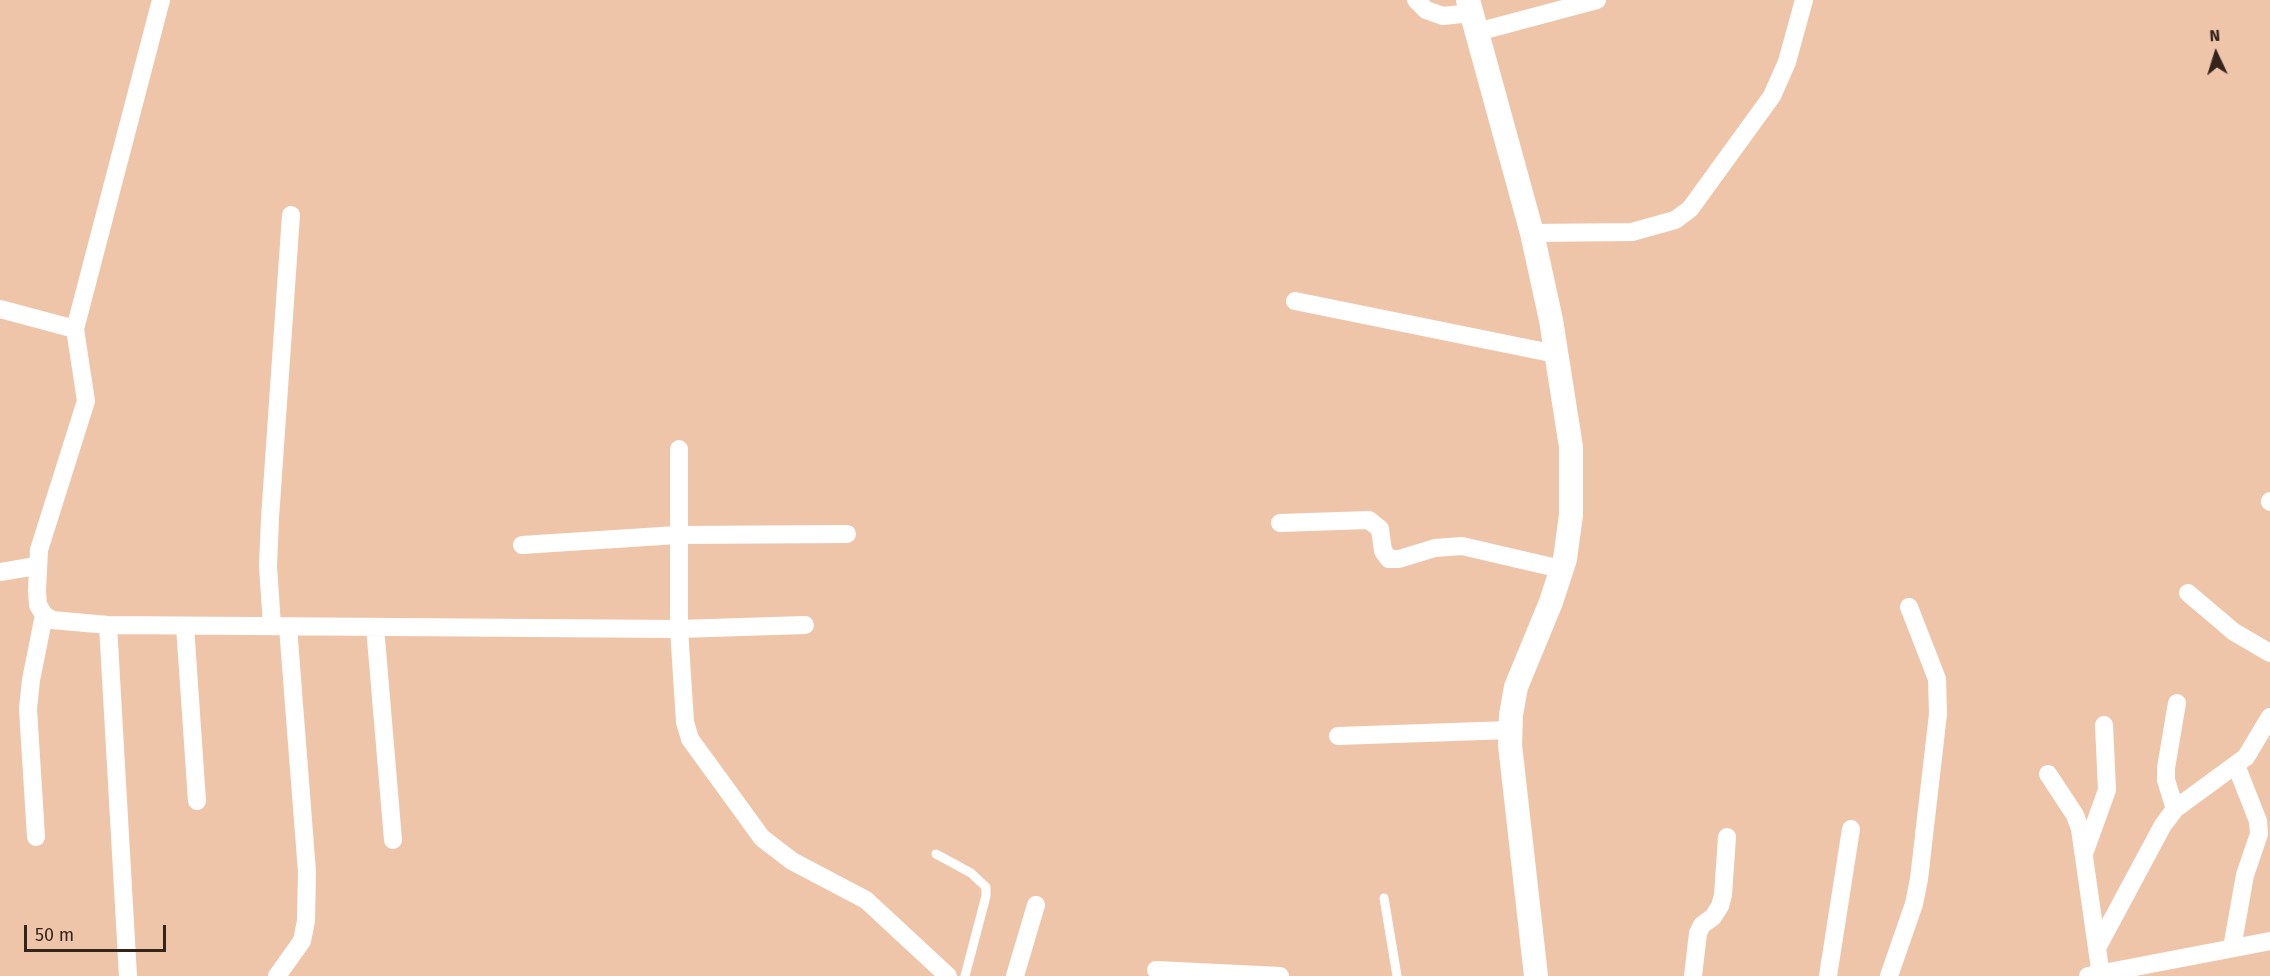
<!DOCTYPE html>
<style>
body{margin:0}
#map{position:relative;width:2270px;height:976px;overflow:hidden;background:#efc5aa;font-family:"Fira Sans",sans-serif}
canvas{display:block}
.north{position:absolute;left:2186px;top:24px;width:60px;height:60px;-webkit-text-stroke:4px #efc5aa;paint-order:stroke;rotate:356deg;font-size:16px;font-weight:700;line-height:24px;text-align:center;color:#34241a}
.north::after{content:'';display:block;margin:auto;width:21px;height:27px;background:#34241a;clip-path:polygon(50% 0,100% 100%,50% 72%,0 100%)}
.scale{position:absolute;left:24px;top:925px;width:142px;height:27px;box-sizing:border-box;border:3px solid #34241a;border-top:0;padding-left:8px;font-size:18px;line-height:21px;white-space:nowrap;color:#34241a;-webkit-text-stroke:4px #efc5aa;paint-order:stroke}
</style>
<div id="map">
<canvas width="2270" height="976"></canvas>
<div class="north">N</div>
<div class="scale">50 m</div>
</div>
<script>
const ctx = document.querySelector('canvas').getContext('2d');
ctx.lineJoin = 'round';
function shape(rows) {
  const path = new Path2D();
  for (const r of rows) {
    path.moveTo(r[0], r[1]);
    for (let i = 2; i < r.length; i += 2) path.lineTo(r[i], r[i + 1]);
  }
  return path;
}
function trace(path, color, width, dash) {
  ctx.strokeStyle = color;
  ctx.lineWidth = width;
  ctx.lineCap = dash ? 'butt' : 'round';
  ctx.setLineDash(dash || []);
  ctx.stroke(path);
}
const lane = shape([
 [936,854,971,873,986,887,986,896,965,976],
 [1384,898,1397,976]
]);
const street = shape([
 [161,0,75,329,86,401,39,550,37,590,38,605,44,615,52,620,108,625,679,629,805,625],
 [1416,0,1426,10,1443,16,1471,13],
 [1477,32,1597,0],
 [1532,233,1632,232,1675,220,1690,209,1772,96,1787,62,1804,0],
 [1295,301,1556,354],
 [0,309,75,329],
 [679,449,679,629,685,722,690,739,762,838,792,861,866,900,948,976],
 [2270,501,2270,502],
 [1280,523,1369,520,1380,529,1383,551,1389,559,1399,559,1435,548,1462,546,1561,569],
 [522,545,677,535,847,534],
 [0,572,36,566],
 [2188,593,2234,632,2270,653],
 [108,625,128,976],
 [185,626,197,801],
 [272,626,268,566,270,518,291,215],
 [375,627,393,840],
 [1338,736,1510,730],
 [2048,774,2075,815,2080,829,2101,976],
 [2175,809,2166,780,2166,768,2177,703],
 [36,837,28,709,31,680,44,615],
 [2085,851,2107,790,2104,725],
 [2097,948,2163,825,2175,809,2246,757,2270,717],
 [2232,948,2245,875,2259,834,2258,821,2236,765],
 [1156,970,1280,976],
 [277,976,302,941,306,921,307,872,288,627],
 [1015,976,1036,905],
 [1693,976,1698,933,1702,925,1713,917,1720,906,1723,895,1727,837],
 [1828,976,1851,829],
 [1889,976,1914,904,1919,879,1938,714,1937,679,1909,607],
 [2088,976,2270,941]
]);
const secondary = shape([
 [1468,0,1532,233,1551,320,1571,447,1571,515,1565,559,1551,602,1516,687,1511,715,1510,745,1536,976]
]);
trace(lane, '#fff', 9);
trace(street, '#fff', 18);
trace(secondary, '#fff', 24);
</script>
